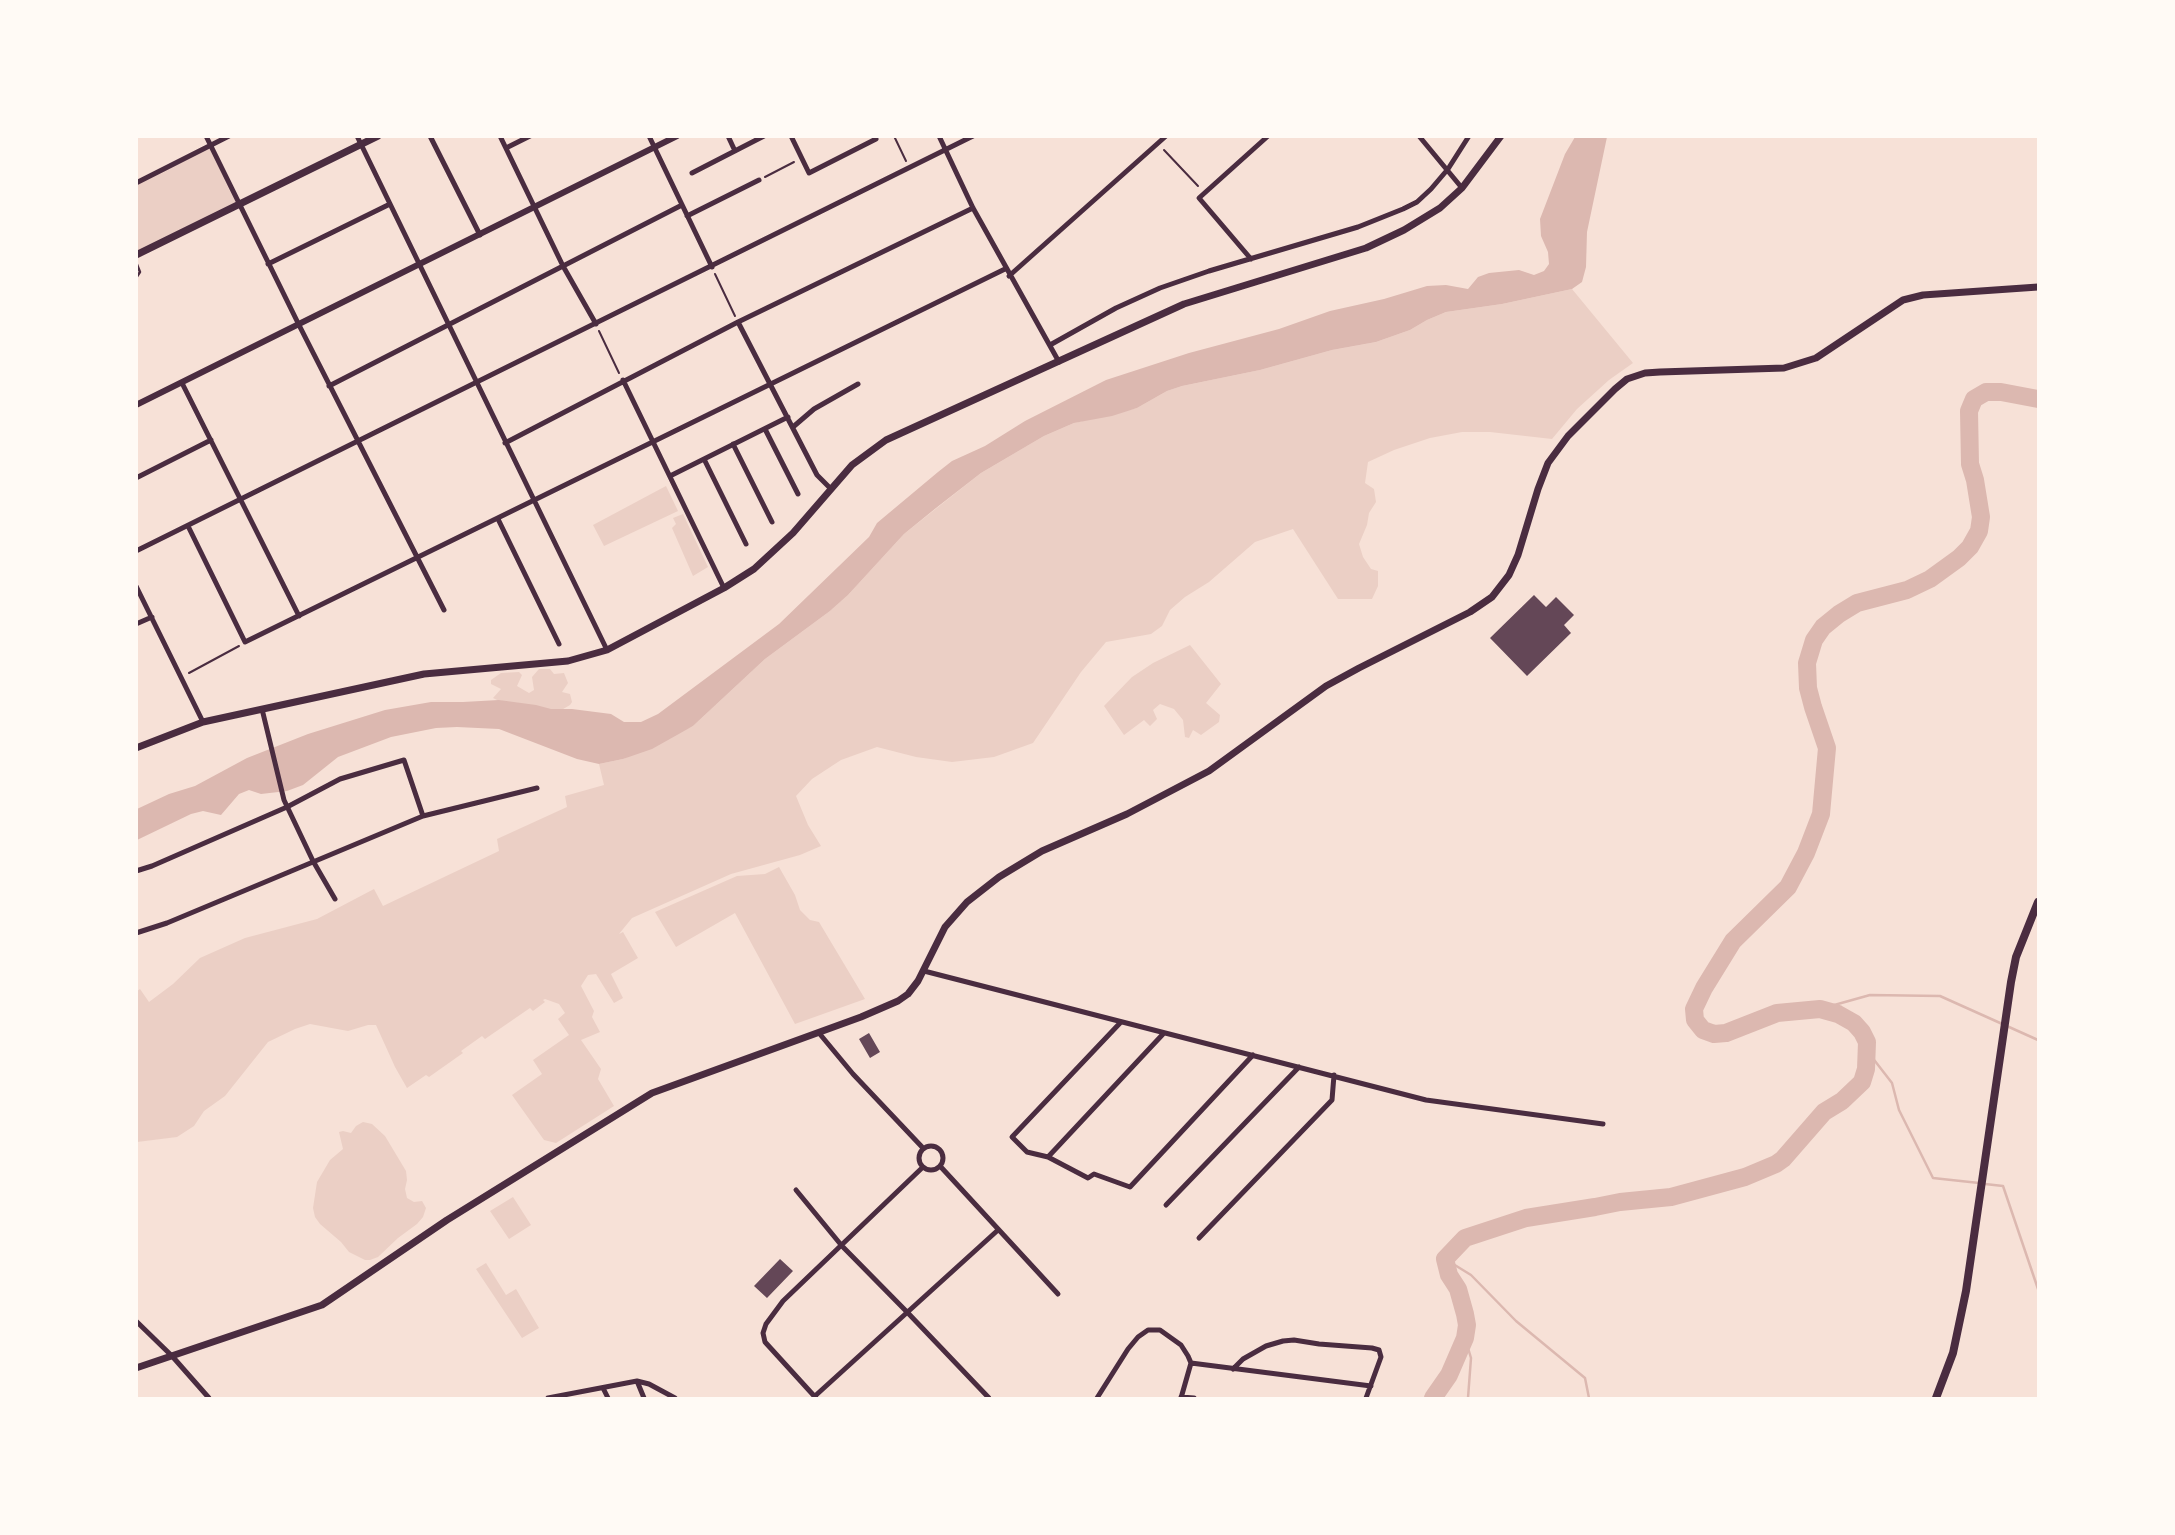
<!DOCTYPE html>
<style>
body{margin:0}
#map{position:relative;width:2175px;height:1535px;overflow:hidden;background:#f7e1d7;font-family:Montserrat,sans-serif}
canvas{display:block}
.frame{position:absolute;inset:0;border:138px solid #fffaf5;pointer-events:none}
</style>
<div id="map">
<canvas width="2175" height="1535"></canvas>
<div class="frame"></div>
</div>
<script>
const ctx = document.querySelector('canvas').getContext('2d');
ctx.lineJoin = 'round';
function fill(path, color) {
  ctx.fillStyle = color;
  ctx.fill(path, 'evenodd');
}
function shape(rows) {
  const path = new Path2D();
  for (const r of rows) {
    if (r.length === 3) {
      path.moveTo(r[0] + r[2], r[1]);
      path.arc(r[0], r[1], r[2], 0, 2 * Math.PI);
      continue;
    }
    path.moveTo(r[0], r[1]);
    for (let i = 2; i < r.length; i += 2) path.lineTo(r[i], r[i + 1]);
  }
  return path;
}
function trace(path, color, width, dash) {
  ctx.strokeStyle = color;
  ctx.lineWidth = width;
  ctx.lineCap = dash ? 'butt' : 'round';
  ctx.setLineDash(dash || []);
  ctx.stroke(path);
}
const green = shape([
 [210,146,239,205,137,255,137,183],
 [1572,289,1633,363,1609,380,1577,409,1552,439,1490,432,1462,432,1430,438,1394,450,1368,462,1365,483,1374,489,1376,502,1369,513,1367,525,1359,544,1363,557,1371,569,1378,571,1378,586,1372,599,1338,599,1293,529,1255,542,1209,582,1185,597,1170,610,1162,626,1151,634,1106,642,1081,672,1033,743,994,757,952,762,916,757,877,747,841,760,812,779,796,796,808,825,821,846,800,855,731,874,632,918,619,934,623,932,638,958,611,974,623,998,614,1003,596,974,588,975,581,986,594,1011,592,1017,600,1032,581,1040,601,1069,598,1079,614,1106,556,1143,544,1140,512,1095,542,1074,533,1060,569,1035,558,1019,565,1013,559,1004,545,999,543,1000,545,1002,533,1011,530,1008,485,1039,482,1036,461,1051,463,1053,429,1077,426,1075,407,1088,395,1067,376,1025,368,1025,348,1031,310,1024,295,1029,268,1042,225,1096,204,1111,194,1126,177,1137,137,1142,137,991,140,989,149,1002,173,984,200,958,245,938,317,919,374,889,383,906,499,851,497,839,567,807,565,796,604,785,599,764,623,759,693,726,765,659,830,611,848,595,904,534,981,473,1044,436,1074,423,1137,408,1167,391,1182,386,1260,370,1332,350,1376,342,1410,330,1427,320,1446,312,1502,304],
 [666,486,678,511,604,546,593,525],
 [683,514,708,567,693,576,672,528,676,524,673,518],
 [1190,645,1221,684,1206,703,1220,715,1219,722,1201,735,1193,730,1189,738,1185,737,1183,720,1174,709,1160,704,1153,710,1157,719,1150,726,1144,720,1124,735,1104,706,1132,677,1153,663],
 [539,669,550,669,554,674,564,673,568,683,562,692,570,694,572,702,570,705,558,712,497,700,493,698,501,689,491,684,491,680,501,673,519,672,522,675,517,686,529,693,534,690,532,677],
 [779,867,795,895,800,910,810,920,819,922,865,999,795,1024,735,913,676,947,655,912,737,876,765,874],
 [363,1122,372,1124,385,1136,406,1171,407,1180,405,1189,407,1198,414,1202,422,1201,426,1208,423,1217,417,1224,398,1238,378,1257,370,1260,365,1260,349,1252,341,1242,320,1224,315,1217,313,1208,317,1182,330,1160,343,1149,339,1132,343,1131,351,1133,356,1126],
 [513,1197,531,1225,509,1239,490,1211],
 [486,1263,506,1295,516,1289,539,1328,522,1338,476,1269]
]);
const water = shape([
 [1575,137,1607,137,1587,232,1586,267,1582,282,1572,289,1502,304,1446,312,1427,320,1410,330,1376,342,1332,350,1260,370,1182,386,1167,391,1137,408,1112,416,1074,423,1044,436,981,473,936,508,904,534,848,595,830,611,765,659,693,726,652,749,623,759,599,764,577,759,499,729,457,727,436,728,391,737,338,757,303,785,287,791,261,794,249,790,239,794,221,815,203,811,191,814,137,840,137,809,169,794,195,786,247,758,308,734,385,710,431,702,463,702,499,700,536,705,551,709,572,709,611,714,624,722,641,722,658,714,779,624,869,537,877,523,938,472,952,461,985,446,1025,421,1106,380,1189,353,1279,329,1330,311,1384,299,1427,286,1446,285,1468,289,1478,277,1489,273,1519,270,1534,275,1544,271,1549,264,1548,252,1541,236,1540,219,1565,154]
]);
const stream = shape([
 [1820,1009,1870,995,1940,996,2038,1040],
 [1868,1052,1892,1083,1899,1110,1933,1178,1979,1183],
 [1985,1184,2003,1186,2038,1289],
 [1445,1259,1471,1275,1516,1321,1585,1378,1589,1398],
 [1465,1338,1471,1358,1468,1398]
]);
const river = shape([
 [1433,1398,1449,1375,1465,1338,1467,1325,1465,1314,1458,1289,1449,1275,1445,1259,1465,1238,1526,1218,1595,1207,1620,1202,1671,1197,1745,1177,1776,1164,1783,1159,1824,1112,1842,1101,1862,1082,1866,1069,1867,1042,1862,1032,1854,1023,1838,1014,1820,1009,1777,1013,1726,1033,1714,1034,1703,1030,1695,1020,1694,1009,1704,988,1733,941,1788,887,1806,853,1821,814,1827,748,1813,707,1808,688,1807,663,1814,640,1823,627,1839,614,1857,603,1907,590,1930,579,1959,558,1970,547,1979,531,1981,517,1975,480,1970,464,1969,411,1974,399,1986,392,2001,392,2038,399]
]);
const building = shape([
 [1534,595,1546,607,1556,597,1574,615,1564,625,1571,633,1527,676,1490,638],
 [869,1033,880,1052,870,1058,859,1039],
 [780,1259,793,1271,767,1298,754,1286]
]);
const path = shape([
 [894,136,906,161],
 [1164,150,1198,186],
 [765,177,794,162],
 [715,274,735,316],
 [599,331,619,373],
 [189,673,239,646]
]);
const service = shape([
 [136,262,140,272,136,278]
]);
const minor = shape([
 [206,136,299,325,444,610],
 [357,136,607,650],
 [430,136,480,235],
 [500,136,563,266,596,324],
 [649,136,712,267],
 [728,136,735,151],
 [791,136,809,173,876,139],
 [939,136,973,208,1059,362],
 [1419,136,1462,188],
 [506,148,530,136],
 [692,173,764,136],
 [136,183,229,136],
 [687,216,759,180],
 [1251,259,1199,198,1268,136],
 [268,264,390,204],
 [1009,276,1166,136],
 [738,322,817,475,831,489],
 [1050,345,1116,308,1160,288,1209,271,1358,227,1403,209,1417,202,1431,189,1448,169,1469,136],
 [623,380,724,588],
 [182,383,299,616],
 [329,386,682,205],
 [793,427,814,409,858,384],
 [765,429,798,494],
 [505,443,738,322,973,208],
 [733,444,772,522],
 [704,459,746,544],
 [670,476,788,417],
 [136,478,211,440],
 [498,519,559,644],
 [188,526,245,642,1005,269],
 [136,551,973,136],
 [136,586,203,722],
 [136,624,152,617],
 [262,709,284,800,313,861,335,899],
 [136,871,152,866,287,807,340,779,404,760,423,816],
 [136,933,167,923,423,816,537,788],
 [924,971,1426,1100,1603,1124],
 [1121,1022,1012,1137,1027,1152,1048,1157,1088,1178,1094,1174,1130,1187,1253,1055],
 [819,1033,853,1074,923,1148],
 [931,1158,12],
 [1048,1157,1164,1033],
 [940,1166,1058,1294],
 [796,1190,842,1246,907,1312,989,1398],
 [1166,1205,1299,1067],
 [1199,1238,1332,1100,1334,1075],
 [136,1321,172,1356,209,1398],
 [1191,1363,1371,1386],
 [1233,1369,1243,1359,1266,1346,1283,1341,1294,1340,1319,1344,1372,1348,1379,1350,1381,1357,1366,1398],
 [637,1381,644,1398],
 [603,1388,608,1398],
 [815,1396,998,1230],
 [1181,1397,1194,1398],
 [548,1398,637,1381,649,1384,675,1398],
 [816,1398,765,1342,763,1333,766,1324,783,1301,923,1167],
 [1097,1398,1128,1349,1138,1337,1148,1330,1160,1330,1181,1345,1188,1356,1191,1363,1181,1398]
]);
const tertiary = shape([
 [136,405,677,136]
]);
const secondary = shape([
 [136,255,378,136],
 [136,748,203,722,424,674,568,661,607,650,724,588,754,569,793,533,852,465,886,440,1184,304,1366,248,1404,230,1440,208,1462,188,1501,136],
 [136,1368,322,1305,447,1220,652,1093,861,1017,898,1001,908,994,918,981,945,927,967,902,999,877,1042,851,1127,814,1209,771,1326,686,1359,668,1470,612,1492,597,1509,575,1518,555,1538,489,1548,463,1568,436,1615,389,1627,379,1645,373,1660,372,1784,368,1816,358,1903,300,1923,295,2038,287]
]);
const trunk = shape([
 [1936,1398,1953,1353,1966,1291,2011,982,2016,957,2038,902]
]);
fill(green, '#ebcfc5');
fill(water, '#dcb8b0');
trace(stream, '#dcb8b0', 2.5);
trace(river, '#dcb8b0', 18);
fill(building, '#644757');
trace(path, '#4a2c40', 2);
trace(service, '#4a2c40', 2.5);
trace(minor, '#4a2c40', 5);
trace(tertiary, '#4a2c40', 6);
trace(secondary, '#4a2c40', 7);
trace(trunk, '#4a2c40', 8);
</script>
